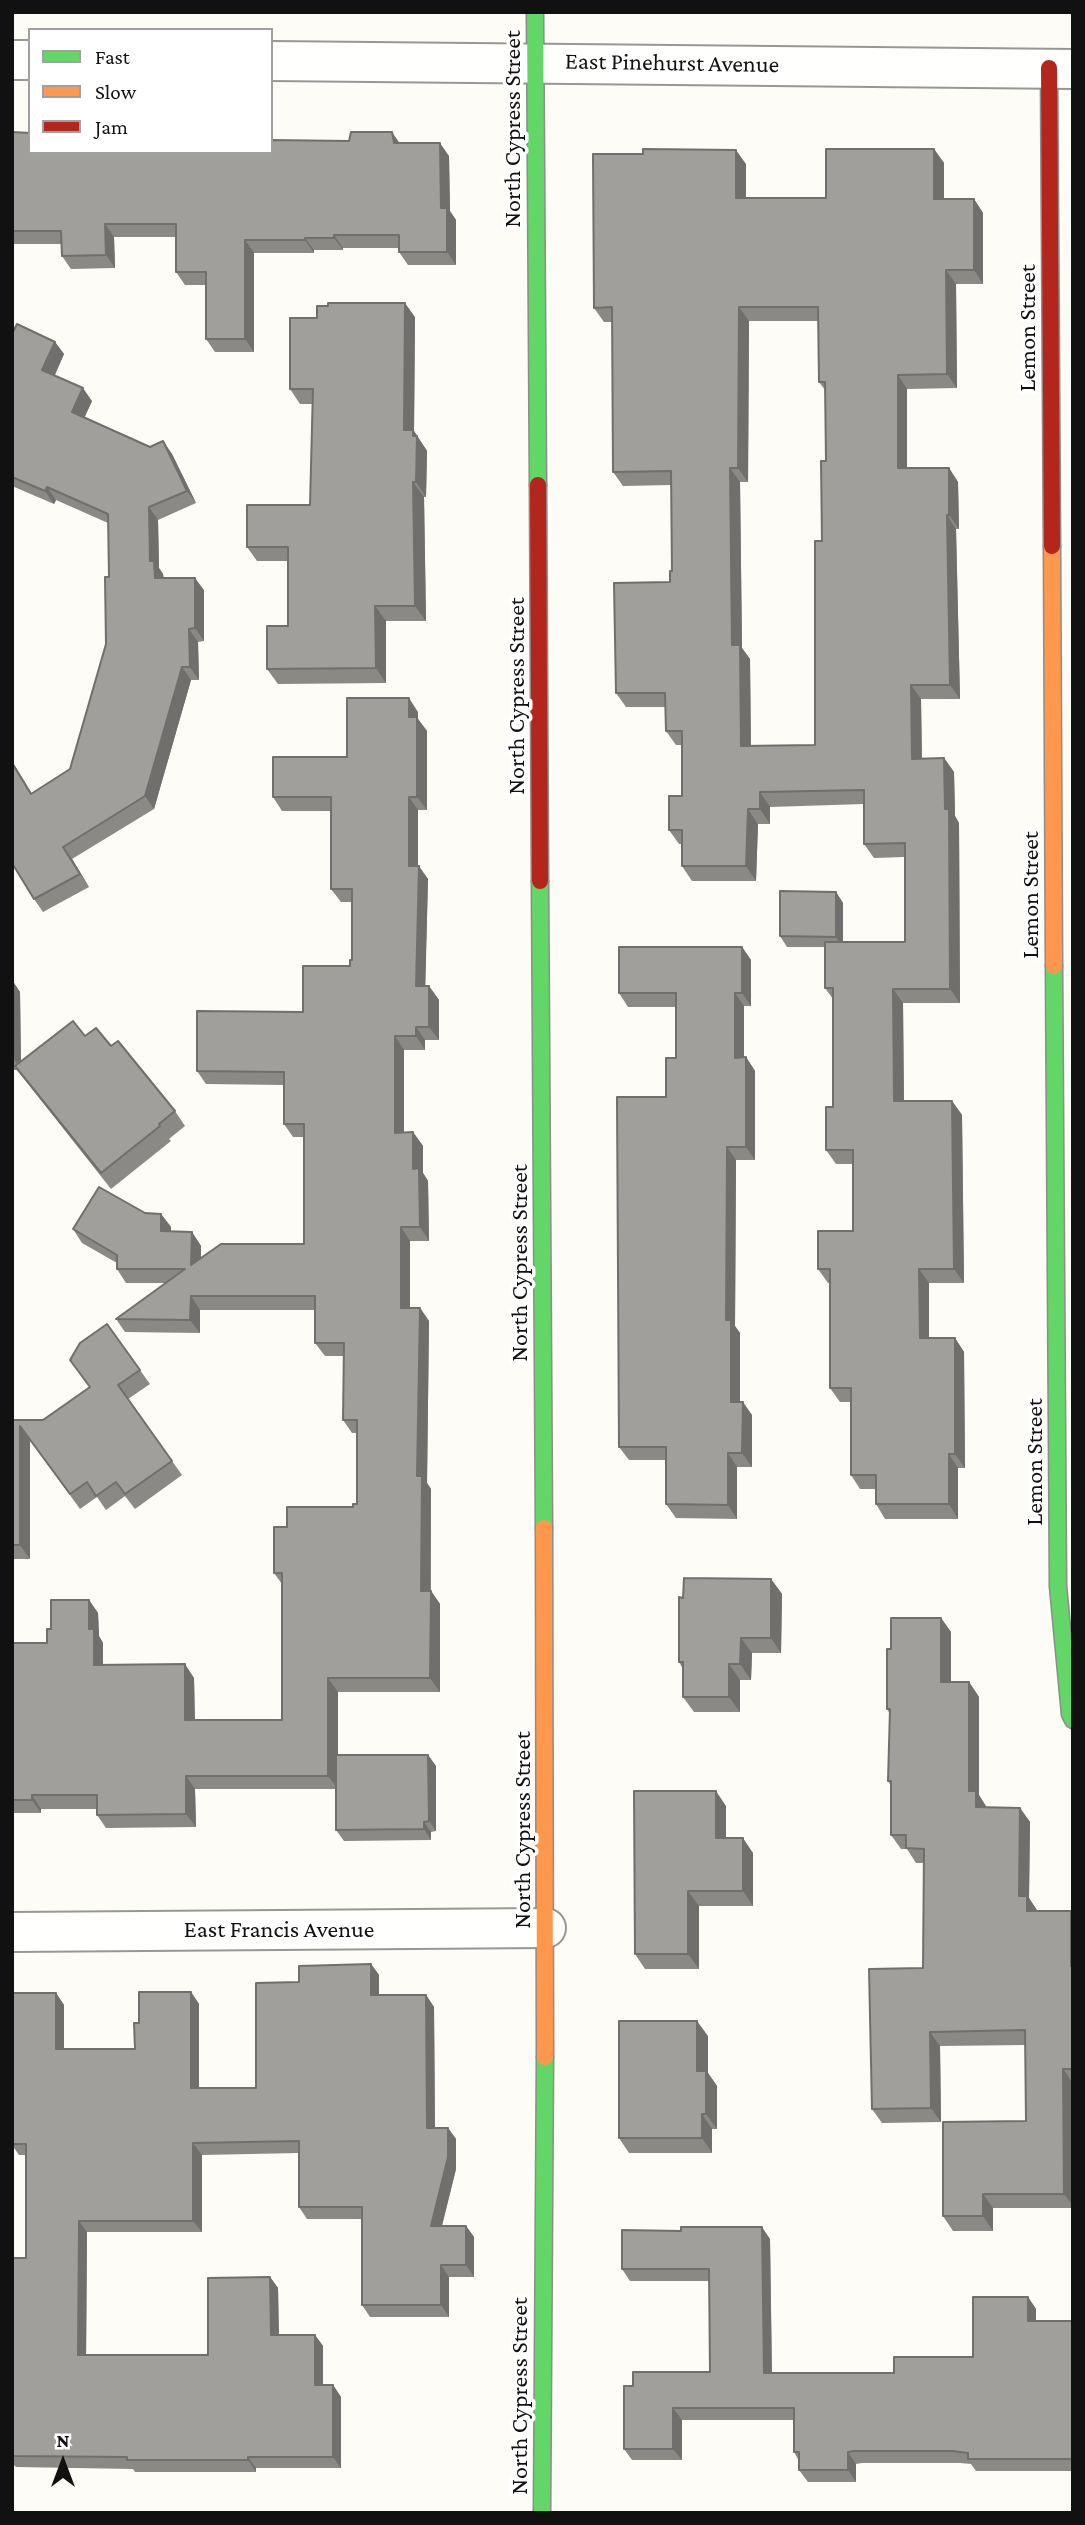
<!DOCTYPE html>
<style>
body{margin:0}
#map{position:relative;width:1085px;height:2525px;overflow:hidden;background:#fdfcf7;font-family:"Crimson Pro",serif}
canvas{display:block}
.frame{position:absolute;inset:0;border:14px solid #111;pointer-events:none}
.legend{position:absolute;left:28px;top:28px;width:245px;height:126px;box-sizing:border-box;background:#fff;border:2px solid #a0a0a0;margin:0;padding:9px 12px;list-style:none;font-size:21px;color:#111}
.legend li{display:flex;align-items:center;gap:14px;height:35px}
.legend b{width:35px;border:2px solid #a0a0a0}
.north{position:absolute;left:28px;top:2427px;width:70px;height:70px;-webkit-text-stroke:5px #fff;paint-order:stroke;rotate:0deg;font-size:19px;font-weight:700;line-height:28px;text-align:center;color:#111}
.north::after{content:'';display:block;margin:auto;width:24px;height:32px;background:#111;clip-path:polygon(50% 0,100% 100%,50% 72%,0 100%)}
</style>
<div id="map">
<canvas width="1085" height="2525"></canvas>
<div class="frame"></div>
<ul class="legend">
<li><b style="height:9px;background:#63d668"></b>Fast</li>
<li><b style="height:9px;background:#ff974d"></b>Slow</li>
<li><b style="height:9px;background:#b3261e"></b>Jam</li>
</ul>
<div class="north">N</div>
</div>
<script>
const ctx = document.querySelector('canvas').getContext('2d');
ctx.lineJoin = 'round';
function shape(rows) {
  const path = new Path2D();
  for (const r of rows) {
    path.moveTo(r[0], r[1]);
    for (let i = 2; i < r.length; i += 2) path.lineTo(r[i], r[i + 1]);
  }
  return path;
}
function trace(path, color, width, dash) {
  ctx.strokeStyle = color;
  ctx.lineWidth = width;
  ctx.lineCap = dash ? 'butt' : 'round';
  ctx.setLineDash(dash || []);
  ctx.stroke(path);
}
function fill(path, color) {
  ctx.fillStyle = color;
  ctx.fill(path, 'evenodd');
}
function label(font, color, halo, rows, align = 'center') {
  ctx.font = font + ' "Crimson Pro",serif';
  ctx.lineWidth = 7;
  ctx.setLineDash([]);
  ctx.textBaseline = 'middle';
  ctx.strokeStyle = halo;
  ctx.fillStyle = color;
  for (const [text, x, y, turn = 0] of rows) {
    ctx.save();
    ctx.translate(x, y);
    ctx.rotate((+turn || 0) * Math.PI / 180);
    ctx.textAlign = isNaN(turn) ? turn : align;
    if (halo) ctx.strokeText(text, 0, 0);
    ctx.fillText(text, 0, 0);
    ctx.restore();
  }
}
const street = shape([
 [12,60,30,60],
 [271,61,1073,69],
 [12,1932,546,1928]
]);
const fast = shape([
 [535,12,538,485],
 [540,881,544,1528],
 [1054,966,1058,1586,1070,1714,1073,1720],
 [542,2513,545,2057]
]);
const slow = shape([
 [1052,546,1054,966],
 [544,1528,545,2057]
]);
const jam = shape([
 [1049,68,1052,546],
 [538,485,540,881]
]);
const wall = shape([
 [12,132,30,152,400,143,449,156,450,211,456,220,456,265,408,265,399,252,399,248,343,248,343,250,314,250,314,253,254,253,254,352,215,352,206,339,206,285,185,285,176,272,176,237,114,237,115,268,71,269,62,256,62,244,12,244],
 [934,149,944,163,944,199,974,199,983,213,983,284,956,284,957,388,907,389,907,468,949,468,958,482,959,529,956,529,960,699,921,699,922,759,944,758,954,772,955,816,959,823,960,1003,903,1003,904,1101,952,1101,962,1115,964,1283,929,1283,929,1338,955,1338,964,1352,965,1468,958,1468,958,1519,885,1519,876,1504,876,1489,860,1489,851,1475,851,1402,840,1402,830,1388,830,1283,828,1283,818,1269,853,1231,853,1164,836,1164,826,1150,833,1107,833,999,825,988,825,947,787,947,780,936,836,892,843,903,843,942,905,942,905,857,874,858,864,844,864,804,770,807,770,824,758,824,756,881,692,881,682,866,682,844,679,844,669,830,682,796,682,745,676,745,666,731,666,707,626,707,616,693,670,582,672,571,671,485,623,486,613,472,612,322,604,322,594,308,643,154,746,164,746,198,826,198],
 [749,321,818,321,819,382,825,390,826,461,815,745,751,746,750,659,742,648,740,482,748,482],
 [415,317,414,431,427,451,426,497,424,497,426,621,386,621,386,683,278,684,267,669,288,626,288,561,257,561,247,547,310,505,312,404,300,404,290,389],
 [12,334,55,342,64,354,55,375,92,401,84,418,150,447,163,441,172,454,196,503,158,520,159,568,163,574,164,578,204,590,204,641,198,642,199,680,191,680,154,809,72,859,89,887,43,912,34,899,32,794,70,769,106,644,109,577,108,523,56,500,54,504,12,486],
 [418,712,418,719,427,731,427,810,418,810,418,866,428,879,425,986,429,986,439,1000,439,1040,425,1040,425,1050,404,1050,404,1133,413,1132,423,1146,423,1173,428,1181,429,1241,410,1241,410,1308,420,1308,429,1321,427,1483,431,1489,431,1591,440,1604,440,1692,338,1692,338,1755,428,1755,436,1766,436,1831,431,1832,431,1840,344,1841,336,1830,336,1789,195,1789,196,1827,106,1828,97,1815,97,1809,41,1809,41,1813,12,1813,12,1643,47,1643,51,1629,89,1600,98,1613,99,1636,103,1643,103,1665,194,1678,195,1720,282,1720,282,1584,274,1573,287,1527,353,1507,357,1504,357,1433,352,1433,343,1420,344,1356,325,1356,315,1343,315,1310,200,1310,200,1333,125,1332,116,1319,166,1283,126,1283,117,1269,117,1263,82,1243,73,1229,145,1213,161,1214,171,1227,171,1232,192,1232,201,1246,201,1258,304,1244,304,1137,293,1137,284,1124,284,1085,206,1084,197,1071,303,1012,350,966,352,960,352,902,341,902,331,889,331,811,282,811,273,797,347,757],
 [742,947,751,960,751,1006,744,1006,744,1057,746,1057,755,1071,755,1160,736,1160,735,1326,740,1333,740,1402,752,1415,752,1467,737,1467,737,1519,676,1518,666,1504,666,1460,629,1460,619,1447,666,1097,676,1058,676,1007,628,1007,619,993],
 [12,980,20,992,21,1062,85,1036,111,1046,175,1111,185,1126,169,1139,171,1141,111,1189,17,1070,12,1070],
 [107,1324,150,1384,128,1399,182,1475,135,1509,125,1496,106,1510,97,1497,80,1509,30,1440,30,1559,12,1559,12,1420,43,1420,90,1387],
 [771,1579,782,1594,781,1653,752,1653,751,1680,740,1680,740,1712,694,1712,683,1697,683,1669,679,1662,683,1598],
 [941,1618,951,1632,951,1682,969,1682,979,1697,979,1795,986,1807,1020,1808,1030,1822,1029,1898,1037,1911,1073,1912,1073,2208,993,2208,993,2231,953,2231,943,2216,1026,2121,1025,2045,940,2046,941,2122,882,2123,872,2109,923,1968,923,1863,916,1863,907,1849,901,1849,891,1835,891,1786,888,1781,890,1714,887,1709,891,1649],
 [726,1806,726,1838,753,1853,753,1906,699,1906,699,1969,645,1969,635,1954],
 [371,1964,379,1975,379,1995,426,1995,434,2007,435,2128,448,2128,456,2139,456,2169,442,2226,466,2226,474,2237,474,2277,449,2277,449,2317,370,2317,362,2305,362,2219,307,2219,299,2207,299,2153,202,2155,202,2232,87,2232,86,2355,208,2355,270,2277,278,2288,279,2335,315,2335,323,2346,323,2385,333,2385,341,2397,341,2468,256,2468,256,2472,135,2472,133,2469,16,2467,12,2463,12,2258,26,2258,26,2155,19,2155,12,2145,12,1993,56,1993,64,2005,64,2049,135,2049,139,2023,191,1992,199,2004,199,2088,256,2088,299,1982],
 [708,2036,708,2073,717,2086,717,2129,712,2129,712,2153,629,2153,619,2138],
 [770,2239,772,2373,894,2373,973,2357,1028,2297,1036,2309,1036,2321,1073,2321,1073,2471,976,2471,971,2464,960,2463,862,2463,856,2464,856,2482,808,2482,799,2470,799,2461,794,2452,794,2420,682,2420,682,2460,632,2460,624,2449,633,2386,710,2372,709,2281,630,2281,622,2269]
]);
const shadedWall = shape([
 [392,132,401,145,394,143],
 [440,143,449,156,450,211,456,220,456,265,447,252,441,208],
 [934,149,944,163,944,213,934,199],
 [736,150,746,164,746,212,736,198],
 [974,199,983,213,983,284,974,270],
 [105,224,114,237,115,268,106,255],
 [334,235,343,248,343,250,334,238],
 [305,238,314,250,314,253,305,240],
 [245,240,254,253,254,352,245,339],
 [946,270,956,284,957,388,947,374],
 [405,303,415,317,414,431,427,451,426,497,416,482,404,430],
 [739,307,749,321,748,482,738,468],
 [55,342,64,354,51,383,42,370],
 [898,375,907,389,907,482,898,468],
 [83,388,92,401,81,425,72,412],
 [163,441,172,454,196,503,187,491],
 [730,468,740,482,742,648,750,659,751,760,741,746,732,645],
 [949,468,958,482,959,529,949,515],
 [413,482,424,497,426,621,415,606],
 [47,487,56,500,54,504,45,491],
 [149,507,158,520,159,568,163,574,164,591,155,578,150,561],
 [947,515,956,529,960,699,950,685],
 [195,578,204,590,204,641,195,628],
 [375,606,386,621,386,683,376,668],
 [189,629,198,642,199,680,190,667],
 [182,667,191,680,154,809,145,796],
 [911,685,921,699,922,773,912,759],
 [409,698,418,712,418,719,427,731,427,810,417,797,409,717],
 [944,758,954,772,955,816,959,823,960,1003,950,989],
 [12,761,40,807,31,794,12,763],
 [760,792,770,807,770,824,760,809],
 [409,797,418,810,418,871,419,866,428,879,425,1000,416,986,409,866],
 [748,809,758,824,756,881,746,866],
 [63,847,72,859,89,887,80,874],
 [836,892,843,903,843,948,836,937],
 [742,947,751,960,751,1006,742,993],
 [12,980,20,992,21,1069,12,1057],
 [429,986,439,1000,439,1040,429,1027],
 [893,989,903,1003,904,1115,894,1101],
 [735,993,744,1006,744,1071,735,1058],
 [416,1027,425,1040,425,1050,416,1036],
 [395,1036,404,1050,404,1146,395,1133],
 [746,1057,755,1071,755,1160,746,1147],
 [952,1101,962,1115,964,1283,954,1269],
 [413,1132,423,1146,423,1173,428,1181,429,1241,420,1227,413,1169],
 [727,1147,736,1160,735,1326,740,1333,740,1415,731,1402,726,1320],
 [161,1214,171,1227,171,1245,161,1231],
 [401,1227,410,1241,410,1321,401,1308],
 [192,1232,201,1246,200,1278,191,1265],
 [919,1269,929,1283,929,1352,920,1338],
 [191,1296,200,1310,200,1333,190,1320],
 [420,1308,429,1321,427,1483,431,1489,430,1604,421,1591,417,1476],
 [955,1338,964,1352,965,1468,955,1454],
 [743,1402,752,1415,752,1467,742,1453],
 [20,1426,30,1440,30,1559,20,1545],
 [728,1453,737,1467,737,1519,728,1505],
 [949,1454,958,1468,958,1519,949,1504],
 [771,1579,782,1594,781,1653,771,1638],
 [431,1591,440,1604,440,1692,430,1678],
 [89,1600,98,1613,99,1636,103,1643,103,1678,94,1665,89,1629],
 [941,1618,951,1632,951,1697,941,1682],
 [741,1638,752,1653,751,1680,740,1664],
 [185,1664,194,1678,195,1733,185,1720],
 [729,1664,740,1680,740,1712,729,1697],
 [328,1678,338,1692,338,1789,328,1776],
 [969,1682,979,1697,979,1795,986,1806,986,1822,976,1807,969,1791],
 [428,1755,436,1766,436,1831,429,1821],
 [186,1776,195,1789,196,1827,186,1814],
 [716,1791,726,1806,726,1853,716,1838],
 [32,1795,41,1809,41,1813,32,1800],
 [1020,1808,1030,1822,1029,1898,1037,1910,1037,1925,1027,1911,1019,1896],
 [424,1822,431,1832,431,1840,424,1829],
 [743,1838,753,1853,753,1906,743,1891],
 [688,1891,699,1906,699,1969,688,1954],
 [1071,1911,1073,1912,1073,1969,1071,1966],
 [371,1964,379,1975,379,2007,371,1995],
 [191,1992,199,2004,199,2100,191,2088],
 [56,1993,64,2005,64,2060,56,2049],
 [426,1995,434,2007,435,2139,427,2128],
 [697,2021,708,2036,708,2073,717,2086,717,2129,706,2114,697,2071],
 [930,2032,940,2046,941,2122,931,2108],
 [1063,2069,1073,2083,1073,2206,1064,2194],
 [702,2114,712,2129,712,2153,702,2138],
 [448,2128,456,2139,456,2169,439,2237,431,2226],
 [193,2143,202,2155,202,2232,193,2221],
 [983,2194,993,2208,993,2231,983,2216],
 [79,2221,87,2232,86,2366,78,2355],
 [466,2226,474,2237,474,2277,466,2265],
 [762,2227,770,2239,772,2385,764,2373],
 [441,2265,449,2277,449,2317,441,2305],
 [270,2277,278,2288,279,2346,271,2335],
 [1028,2297,1036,2309,1036,2333,1028,2321],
 [315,2335,323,2346,323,2397,315,2385],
 [333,2385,341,2397,341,2468,333,2457],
 [673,2408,682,2420,682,2460,673,2449],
 [848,2452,856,2464,856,2482,848,2470],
 [248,2457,256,2468,256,2472,248,2460]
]);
const building = shape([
 [12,132,30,133,30,152,271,152,271,140,349,141,351,132,392,132,394,143,440,143,441,208,447,208,447,252,399,252,399,235,334,235,334,238,305,238,305,240,245,240,245,339,206,339,206,272,176,272,176,224,105,224,106,255,62,256,61,231,12,231,12,132],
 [643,149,736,150,736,198,826,198,826,149,934,149,934,199,974,199,974,270,946,270,947,374,898,375,898,468,949,468,949,515,947,515,950,685,911,685,912,759,944,758,945,809,949,809,950,989,893,989,894,1101,952,1101,954,1269,919,1269,920,1338,955,1338,955,1454,949,1454,949,1504,876,1504,876,1475,851,1475,851,1388,830,1388,830,1269,818,1269,818,1231,853,1231,853,1150,826,1150,826,1107,833,1107,833,988,825,988,825,942,905,942,905,843,864,844,864,790,760,792,760,809,748,809,746,866,682,866,682,830,669,830,669,796,682,796,682,731,666,731,665,693,616,693,614,583,670,582,670,571,672,571,671,471,613,472,612,307,594,308,593,154,643,154,643,149],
 [739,307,818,307,819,382,825,382,826,461,821,461,822,541,815,541,815,745,741,746,740,645,732,645,730,468,738,468,739,307],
 [328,303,405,303,404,430,413,430,413,436,417,436,416,482,413,482,415,606,375,606,376,668,267,669,267,626,288,626,288,547,247,547,247,505,310,505,313,389,290,389,290,318,317,318,317,306,328,306,328,303],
 [17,324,55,342,42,370,83,388,72,412,150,447,163,441,187,491,149,507,150,561,154,561,155,578,195,578,195,628,189,629,190,667,182,667,145,796,63,847,80,874,34,899,12,863,12,763,31,794,70,769,106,644,105,577,109,577,108,514,47,487,45,491,12,477,12,334,17,324],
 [347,698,409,698,409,717,417,717,417,797,409,797,409,866,419,866,416,986,429,986,429,1027,416,1027,416,1036,395,1036,395,1133,413,1132,413,1169,419,1168,420,1227,401,1227,401,1308,420,1308,417,1476,422,1476,421,1591,431,1591,430,1678,328,1678,328,1776,186,1776,186,1814,97,1815,97,1795,32,1795,32,1800,12,1800,12,1643,47,1643,47,1629,51,1629,51,1600,89,1600,89,1629,94,1629,94,1665,185,1664,185,1720,282,1720,282,1573,274,1573,274,1527,287,1527,287,1507,353,1507,353,1504,357,1504,357,1420,343,1420,344,1343,315,1343,315,1296,191,1296,190,1320,116,1319,185,1269,117,1269,117,1255,73,1229,99,1187,145,1213,161,1214,161,1231,192,1232,191,1265,221,1244,304,1244,304,1124,284,1124,284,1072,197,1071,197,1011,303,1012,303,966,350,966,350,960,352,960,352,889,331,889,331,797,273,797,273,757,347,757,347,698],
 [780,891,836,892,836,937,780,936,780,891],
 [619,947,742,947,742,993,735,993,735,1058,746,1057,746,1147,727,1147,726,1320,731,1320,731,1402,743,1402,742,1453,728,1453,728,1505,666,1504,666,1447,619,1447,617,1097,666,1097,666,1058,676,1058,676,993,619,993,619,947],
 [73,1021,85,1036,96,1028,111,1046,118,1041,175,1111,159,1124,160,1126,101,1173,15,1066,73,1021],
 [107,1324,140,1370,118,1385,172,1461,125,1494,116,1482,96,1496,87,1482,70,1494,20,1426,20,1545,12,1545,12,1420,43,1420,90,1387,70,1360,80,1343,107,1324],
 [684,1578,771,1579,771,1638,741,1638,740,1664,729,1664,729,1697,683,1697,683,1662,679,1662,679,1597,683,1598,684,1578],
 [891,1618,941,1618,941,1682,969,1682,969,1791,976,1791,976,1807,1020,1808,1019,1896,1027,1896,1027,1911,1071,1911,1071,1966,1073,1966,1073,2069,1063,2069,1064,2194,983,2194,983,2216,943,2216,943,2122,1026,2121,1025,2030,930,2032,931,2108,872,2109,869,1969,923,1968,924,1849,906,1848,906,1835,891,1835,891,1781,888,1781,890,1709,887,1709,887,1649,891,1649,891,1618],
 [336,1755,428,1755,429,1821,424,1822,424,1829,336,1830,336,1755],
 [634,1791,716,1791,716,1838,743,1838,743,1891,688,1891,688,1954,635,1954,634,1791],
 [371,1964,371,1995,426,1995,427,2128,448,2128,448,2157,431,2226,466,2226,466,2265,441,2265,441,2305,362,2305,362,2207,299,2207,299,2141,193,2143,193,2221,79,2221,78,2355,208,2355,208,2278,270,2277,271,2335,315,2335,315,2385,333,2385,333,2457,248,2457,248,2460,127,2460,127,2457,12,2456,12,2258,26,2258,26,2144,12,2144,12,1993,56,1993,56,2049,135,2049,134,2023,139,2023,139,1992,191,1992,191,2088,256,2088,256,1983,299,1982,299,1966,371,1964],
 [619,2021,697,2021,697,2071,706,2071,706,2114,702,2114,702,2138,619,2138,619,2021],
 [681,2227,762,2227,764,2373,894,2373,894,2357,973,2357,973,2297,1028,2297,1028,2321,1073,2321,1073,2459,968,2459,968,2453,952,2451,854,2451,848,2452,848,2470,799,2470,799,2452,794,2452,794,2408,673,2408,673,2449,624,2449,624,2386,633,2386,633,2372,710,2372,709,2269,622,2269,622,2230,681,2231,681,2227]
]);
const streetNames = [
 ["East Pinehurst Avenue",672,63,1],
 ["North Cypress Street",513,129,-90],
 ["Lemon Street",1028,328,-90],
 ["North Cypress Street",517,696,-90],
 ["Lemon Street",1031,895,-90],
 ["North Cypress Street",520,1263,-90],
 ["Lemon Street",1035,1462,-90],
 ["North Cypress Street",523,1830,-90],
 ["East Francis Avenue",279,1930],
 ["North Cypress Street",520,2396,-90]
];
trace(street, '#979795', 42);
trace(fast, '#8e8d8b', 19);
trace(slow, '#8e8d8b', 19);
trace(jam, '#8e8d8b', 19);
trace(street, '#fffffe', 38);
trace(fast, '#63d668', 16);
trace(slow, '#ff974d', 16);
trace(jam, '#b3261e', 16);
fill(wall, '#8a8986');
fill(shadedWall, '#716f6d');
fill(building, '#a19f9c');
trace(building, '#716f6d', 2);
label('24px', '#111', '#fff', streetNames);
</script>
